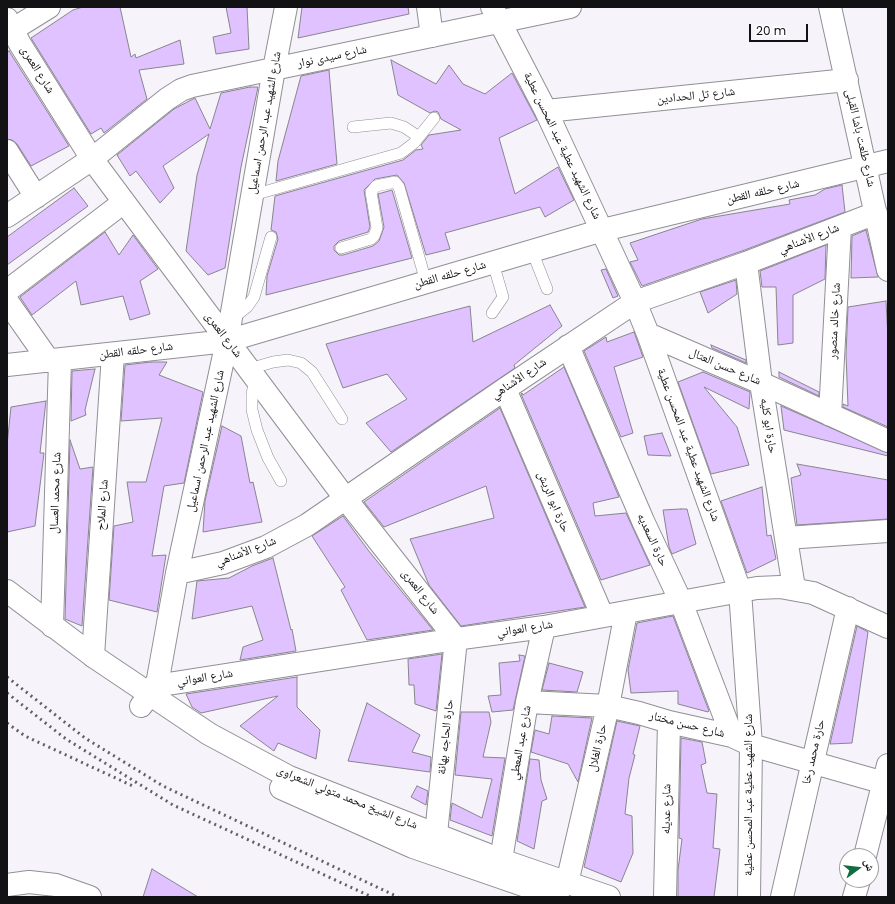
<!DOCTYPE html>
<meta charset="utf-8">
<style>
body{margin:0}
#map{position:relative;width:895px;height:904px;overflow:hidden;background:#f6f3fa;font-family:Poppins,"Noto Naskh Arabic",sans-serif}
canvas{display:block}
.frame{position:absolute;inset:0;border:8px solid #121113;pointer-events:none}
.north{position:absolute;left:839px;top:848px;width:40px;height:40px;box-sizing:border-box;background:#fff;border:1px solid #a0a0a1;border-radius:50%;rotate:75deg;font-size:11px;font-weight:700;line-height:16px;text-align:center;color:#121113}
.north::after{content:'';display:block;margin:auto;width:14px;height:18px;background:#106d41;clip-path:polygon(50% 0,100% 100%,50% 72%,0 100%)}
.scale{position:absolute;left:749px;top:24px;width:59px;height:18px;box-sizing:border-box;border:2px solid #121113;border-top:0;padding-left:5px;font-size:12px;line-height:14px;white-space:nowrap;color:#121113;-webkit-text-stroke:3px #fff;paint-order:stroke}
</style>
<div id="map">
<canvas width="895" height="904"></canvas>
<div class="frame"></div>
<div class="north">ش</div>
<div class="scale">20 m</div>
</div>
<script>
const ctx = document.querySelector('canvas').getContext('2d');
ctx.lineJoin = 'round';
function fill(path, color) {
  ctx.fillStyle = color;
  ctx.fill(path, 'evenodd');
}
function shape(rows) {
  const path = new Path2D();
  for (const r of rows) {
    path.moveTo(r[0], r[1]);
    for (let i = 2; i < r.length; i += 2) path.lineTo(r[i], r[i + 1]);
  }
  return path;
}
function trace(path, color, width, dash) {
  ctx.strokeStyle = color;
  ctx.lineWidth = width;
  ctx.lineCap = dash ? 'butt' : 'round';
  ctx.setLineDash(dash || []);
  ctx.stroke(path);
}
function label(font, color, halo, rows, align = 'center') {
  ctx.font = font + ' Poppins,"Noto Naskh Arabic",sans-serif';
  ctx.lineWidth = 3;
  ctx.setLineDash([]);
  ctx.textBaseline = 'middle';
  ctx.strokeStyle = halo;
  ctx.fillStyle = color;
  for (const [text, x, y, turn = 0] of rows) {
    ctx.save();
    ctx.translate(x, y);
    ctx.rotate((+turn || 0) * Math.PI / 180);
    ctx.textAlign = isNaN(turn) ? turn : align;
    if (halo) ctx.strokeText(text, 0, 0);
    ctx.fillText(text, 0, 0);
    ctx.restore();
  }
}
const building = shape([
 [83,7,120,7,131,57,135,54,136,58,180,40,184,64,139,70,147,99,104,133,101,128,91,134,31,38,73,10,83,7],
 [226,7,247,7,249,49,216,54,213,37,231,33,226,7],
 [302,7,408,7,409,14,298,38,302,7],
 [9,51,69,146,31,166,17,144,12,140,7,139,7,52,9,51],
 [391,60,436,84,449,65,463,84,485,94,512,73,537,120,499,138,515,194,558,167,574,200,545,217,540,207,445,233,450,249,426,255,404,183,397,175,375,179,364,190,370,227,368,232,339,241,334,246,334,250,339,255,343,255,373,246,379,241,384,227,378,194,392,190,412,258,266,295,267,276,278,239,276,232,271,230,275,196,403,160,416,150,423,149,421,145,429,135,461,130,441,119,438,112,435,111,430,113,398,95,391,60],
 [329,70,337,164,276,181,278,161,301,76,329,70],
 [250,87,258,87,241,167,225,268,208,275,186,251,197,175,209,134,163,166,174,188,160,203,136,171,130,176,117,155,174,109,195,98,210,129,221,93,250,87],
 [842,185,845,212,742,251,642,286,630,262,638,260,630,243,702,219,790,204,789,200,815,195,825,189,842,185],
 [74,188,88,206,7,265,7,237,74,188],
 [866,230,878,277,851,278,852,236,866,230],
 [105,232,119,255,133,235,158,269,140,281,150,314,130,320,123,296,81,305,76,281,32,315,20,297,105,232],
 [826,245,825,279,793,295,793,343,778,345,776,287,762,287,760,271,826,245],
 [606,269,618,296,613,298,601,270,606,269],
 [736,280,737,294,708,313,700,292,736,280],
 [886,301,888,338,888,427,843,407,843,404,848,406,846,354,848,307,886,301],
 [550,305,562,326,514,365,515,368,391,452,366,423,407,399,387,374,343,388,326,344,470,306,473,342,550,305],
 [634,332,643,357,614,367,633,433,621,437,584,351,606,337,607,342,634,332],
 [711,345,746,360,746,363,712,348,711,345],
 [151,362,167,362,159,375,203,392,184,483,164,486,152,556,166,555,157,612,109,600,114,526,133,522,127,482,146,482,162,418,121,421,125,365,151,362],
 [564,367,619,497,593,503,595,516,626,513,650,565,601,580,521,394,522,393,523,395,564,367],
 [95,369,85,410,86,415,71,421,72,371,95,369],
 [703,372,750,392,749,409,704,387,737,427,749,465,711,474,678,382,703,372],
 [779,372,819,392,819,396,779,377,779,372],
 [46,401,40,453,44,453,35,526,7,532,7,445,11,407,46,401],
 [781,406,888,453,888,456,784,430,781,406],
 [500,408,585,607,461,626,429,585,410,539,494,518,486,486,384,527,364,502,500,408],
 [222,426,241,436,250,483,253,482,262,522,203,532,205,501,222,426],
 [662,433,671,456,648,455,644,436,662,433],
 [70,440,80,469,93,467,82,626,65,619,70,440],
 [797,464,888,480,888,519,797,525,791,478,801,475,797,464],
 [762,487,767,536,771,535,776,559,747,573,721,501,762,487],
 [681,509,687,509,696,544,672,554,669,547,663,510,681,509],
 [343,516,368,550,433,630,367,640,341,590,345,587,312,536,343,516],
 [273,558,291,630,292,629,296,651,240,660,243,647,263,640,252,606,192,619,197,581,229,578,252,566,273,558],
 [673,616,709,711,708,712,678,704,678,691,631,693,628,670,637,623,673,616],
 [857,626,868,632,852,743,830,744,857,626],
 [442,654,436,711,415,704,414,685,409,685,408,659,442,654],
 [519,655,525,656,513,710,492,712,488,696,501,695,499,663,520,661,519,655],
 [549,663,583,672,577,692,542,690,549,663],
 [297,677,297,707,320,730,316,759,278,743,274,751,240,726,278,696,201,713,192,707,186,694,297,677],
 [367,703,420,735,412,752,431,757,430,772,348,761,367,703],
 [461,712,489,712,491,722,483,757,505,758,492,836,450,820,452,803,482,818,492,779,455,775,461,712],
 [552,716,592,718,578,782,568,764,531,752,535,730,549,734,552,716],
 [617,721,640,726,633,754,635,755,629,778,625,814,632,816,633,853,621,882,584,867,617,721],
 [681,738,702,742,706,763,701,765,707,793,717,794,713,848,720,849,714,897,678,897,678,870,682,839,679,838,681,738],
 [530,759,539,760,541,780,547,799,542,801,534,849,517,841,530,759],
 [417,786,428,791,426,805,411,797,417,786],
 [152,869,198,897,143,897,152,869]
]);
const lane = shape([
 [353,127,391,123,404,127,419,137],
 [253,195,401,153,414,143,434,118],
 [341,248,371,239,374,236,377,228,371,192,376,186,395,182,399,187,426,282],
 [532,251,547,289],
 [492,313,503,297,493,263],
 [232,319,247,307,254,297,271,237],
 [249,369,273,362,288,360,301,363,312,372,342,419],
 [255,379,252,394,252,410,257,430,268,458,281,481]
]);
const street = shape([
 [428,7,432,36],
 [492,7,546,111,635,302,648,334,740,591,751,745,749,897],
 [830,7,888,270],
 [7,19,20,44,92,159,124,202,345,498,456,639,436,834],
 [7,33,49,7],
 [546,111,847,80],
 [7,151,36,197],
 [7,216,92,159,167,99,181,90,192,86,570,7],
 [746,263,761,383,794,588],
 [7,291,124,202],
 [7,301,49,361],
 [648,334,761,383,888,441],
 [568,346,643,521,681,602,732,736],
 [7,365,227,341,603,230,888,161],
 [505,389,602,615],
 [830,415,840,227],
 [786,538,888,531],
 [177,573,223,563,266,547,307,525,505,389,635,302,746,263,876,213],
 [52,626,60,360],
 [93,656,113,354],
 [155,686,456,639,544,627,757,588,780,587,813,593,888,627],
 [527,702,608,706,639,713,669,722,732,736,751,745,888,784],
 [141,706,153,690,158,679,177,573,227,341,274,69,286,7],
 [865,856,888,765],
 [501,860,527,702,544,627],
 [567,883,608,706,626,612],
 [7,885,29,882,56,885,90,897],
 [665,897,669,722],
 [782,897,848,608],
 [854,897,859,880]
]);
const secondary = shape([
 [7,591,93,656,209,734,289,777,501,860,609,897],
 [281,788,413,847,558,897]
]);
const rail = shape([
 [7,677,85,738,163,786,398,897],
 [7,693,66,739,173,805,372,897],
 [7,723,25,736,135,787]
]);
const streetNames = [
 ["شارع سيدى نوار",332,57,-12],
 ["شارع العمرى",37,70,58],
 ["شارع تل الحدادين",696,96,-6],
 ["شارع الشهيد عبد الرحمن اسماعيل",265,123,-80],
 ["شارع طلعت باشا القبلى",860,138,77],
 ["شارع الشهيد عطية عبد المحسن عطية",562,146,64],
 ["شارع حلقه القطن",763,192,-13],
 ["شارع الأشناهي",809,239,-21],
 ["شارع حلقه القطن",450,275,-16],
 ["شارع خالد منصور",835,321,-87],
 ["شارع العمرى",223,335,53],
 ["شارع حلقه القطن",136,351,-7],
 ["شارع حسن العتال",725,367,23],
 ["شارع الأشناهي",519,379,-34],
 ["حارة ابو كليه",768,426,81],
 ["شارع الشهيد عبد الرحمن اسماعيل",206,441,-78],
 ["شارع الشهيد عطية عبد المحسن عطية",688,445,70],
 ["شارع محمد العسال",56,493,-88],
 ["حارة ابو الريش",553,502,67],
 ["شارع الملاح",103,505,-86],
 ["حارة السعديه",652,540,65],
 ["شارع الأشناهي",246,552,-21],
 ["شارع العمرى",420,592,52],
 ["شارع العواني",525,629,-9],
 ["شارع العواني",205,678,-9],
 ["شارع حسن مختار",687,725,14],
 ["حارة الحاجه بهانة",446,737,-84],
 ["شارع عبد المعطي",521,743,-80],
 ["حارة الغلال",598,748,-77],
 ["حارة محمد رخا",814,752,-77],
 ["شارع الشهيد عطية عبد المحسن عطية",749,795,-90],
 ["شارع الشيخ محمد متولي الشعراوى",347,798,22],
 ["شارع عديله",667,809,-89]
];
fill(building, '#dfc2ff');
trace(building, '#88858c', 1);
trace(lane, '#928f96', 12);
trace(street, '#928f96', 24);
trace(secondary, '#928f96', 24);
trace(lane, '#fff', 11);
trace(street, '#fff', 22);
trace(secondary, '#fff', 22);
trace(rail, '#626064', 3, [2, 4]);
label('12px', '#121113', '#fff', streetNames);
</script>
